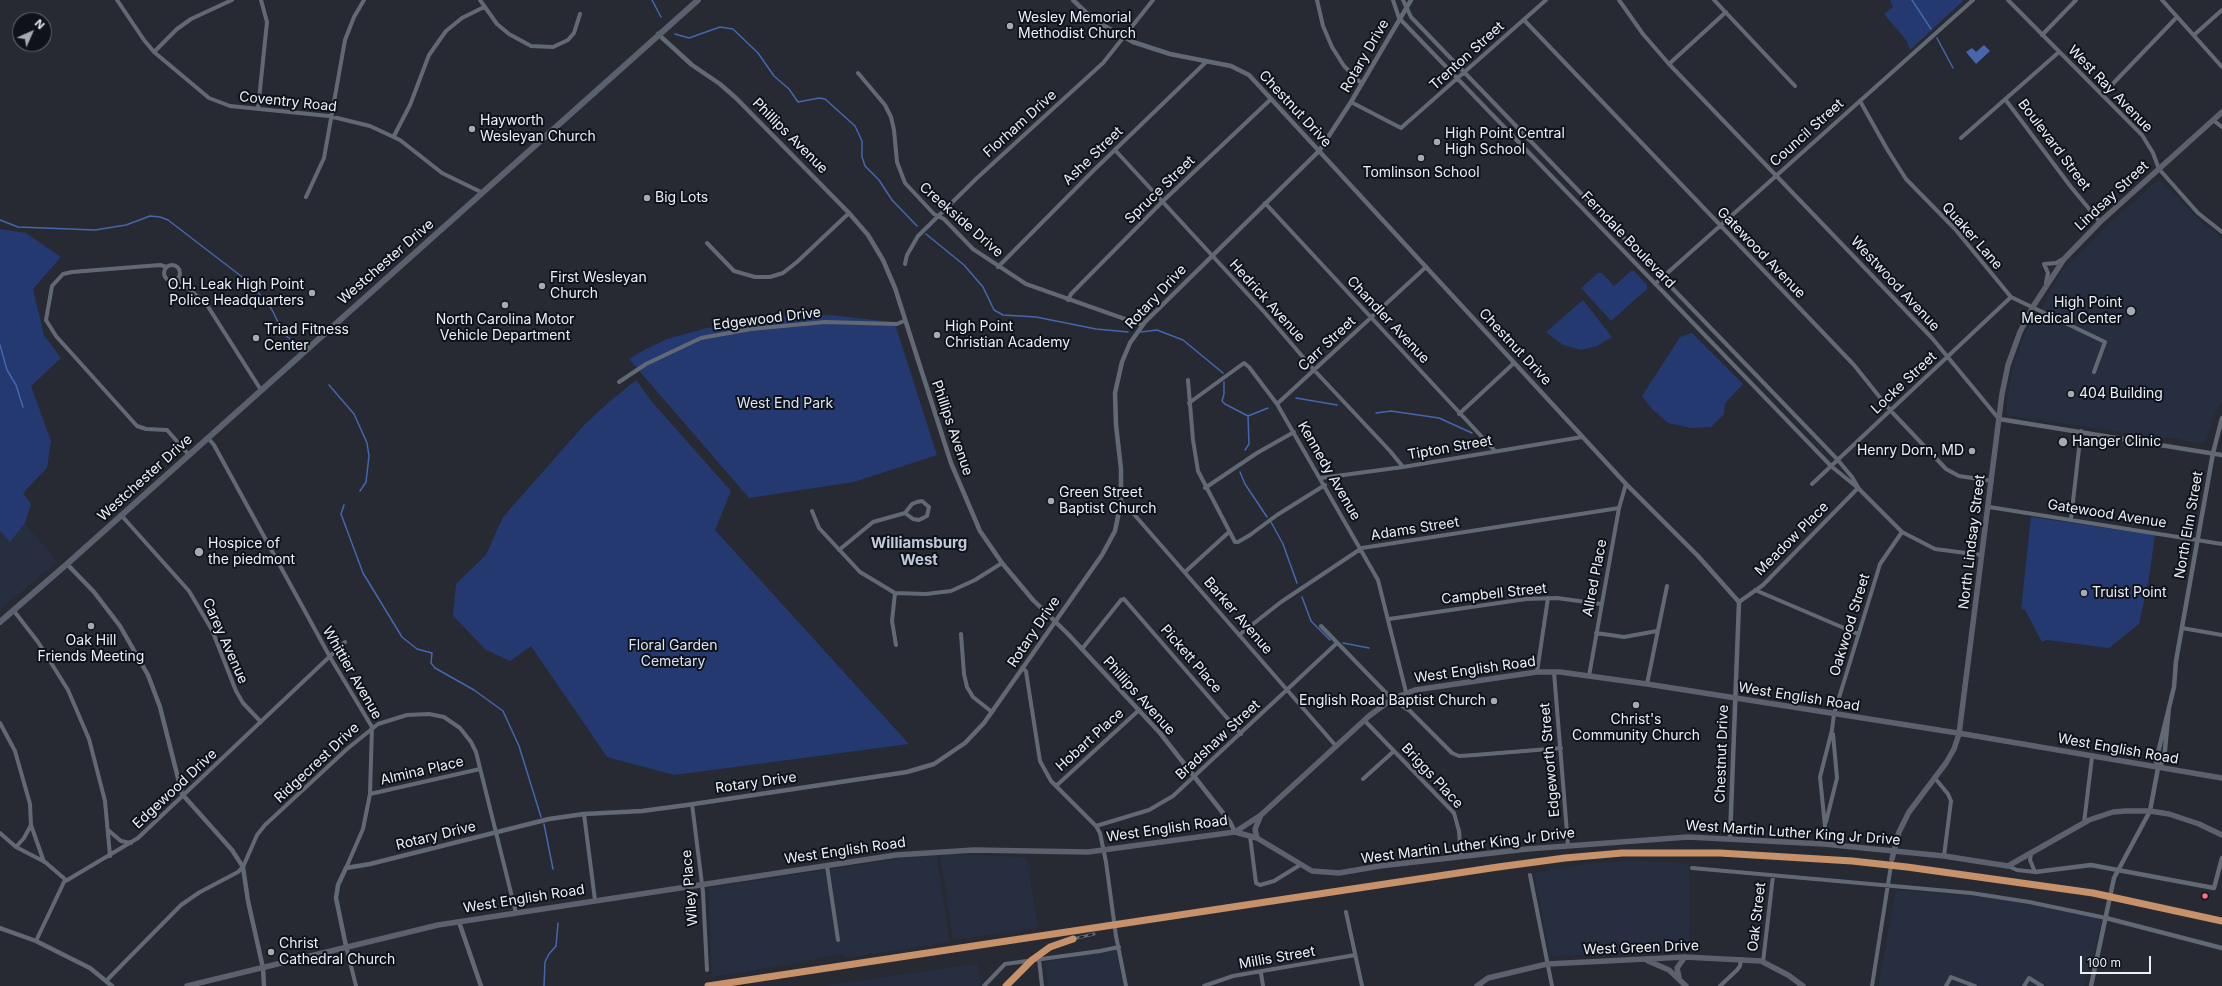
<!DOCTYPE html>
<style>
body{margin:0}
#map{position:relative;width:2222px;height:986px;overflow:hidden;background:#272a32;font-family:Inter,sans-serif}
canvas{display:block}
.north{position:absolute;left:12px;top:12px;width:40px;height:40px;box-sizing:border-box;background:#0f1218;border:1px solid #676a72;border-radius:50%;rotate:45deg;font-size:11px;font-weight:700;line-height:16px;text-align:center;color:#eaeff8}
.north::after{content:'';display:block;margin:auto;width:14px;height:18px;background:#a6aab3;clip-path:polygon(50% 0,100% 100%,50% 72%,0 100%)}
.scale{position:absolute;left:2080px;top:956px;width:71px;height:18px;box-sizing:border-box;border:2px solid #eaeff8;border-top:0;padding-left:5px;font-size:12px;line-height:14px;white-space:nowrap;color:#eaeff8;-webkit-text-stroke:3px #0f1218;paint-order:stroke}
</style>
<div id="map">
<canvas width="2222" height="986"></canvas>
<div class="north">N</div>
<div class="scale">100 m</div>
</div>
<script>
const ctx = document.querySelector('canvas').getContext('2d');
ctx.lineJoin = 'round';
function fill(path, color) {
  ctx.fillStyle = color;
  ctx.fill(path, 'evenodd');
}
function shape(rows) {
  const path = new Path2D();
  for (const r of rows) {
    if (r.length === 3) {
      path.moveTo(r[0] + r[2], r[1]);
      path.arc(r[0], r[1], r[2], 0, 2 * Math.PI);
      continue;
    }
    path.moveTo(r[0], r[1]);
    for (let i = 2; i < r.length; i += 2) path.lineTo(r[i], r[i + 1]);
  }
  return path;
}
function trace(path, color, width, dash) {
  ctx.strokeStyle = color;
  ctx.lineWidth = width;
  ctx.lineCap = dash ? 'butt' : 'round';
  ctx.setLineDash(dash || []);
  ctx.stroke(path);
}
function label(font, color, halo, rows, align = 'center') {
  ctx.font = font + ' Inter,sans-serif';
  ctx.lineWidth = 4;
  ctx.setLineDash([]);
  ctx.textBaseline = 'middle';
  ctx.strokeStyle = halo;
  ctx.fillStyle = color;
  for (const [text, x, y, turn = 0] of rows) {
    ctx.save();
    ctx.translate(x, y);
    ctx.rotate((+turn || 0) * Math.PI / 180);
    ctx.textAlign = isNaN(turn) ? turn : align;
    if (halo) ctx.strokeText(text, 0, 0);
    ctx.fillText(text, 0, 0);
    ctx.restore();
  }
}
const built = shape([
 [2157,181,2161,181,2201,222,2222,238,2222,401,2215,413,2206,440,2198,444,2174,438,2161,438,2007,415,2007,400,2014,364,2027,329,2032,318,2037,316,2043,306,2059,274,2101,231],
 [25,523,57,562,0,610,0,531,10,541],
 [936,853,950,942,845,958,844,953,788,965,712,977,708,888],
 [940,854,1027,857,1038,928,953,940],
 [1630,860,1690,864,1689,951,1550,956,1534,873,1576,865],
 [1896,890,1983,896,2103,919,2084,986,1878,986],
 [1117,949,1123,986,1048,986,1045,962],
 [977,964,982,986,823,986]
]);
const green = shape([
 [1890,0,1964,0,1910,50,1906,40,1884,14,1893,7],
 [0,229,26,233,61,257,33,289,44,335,61,358,31,386,51,441,47,468,23,493,31,504,25,523,10,542,0,531],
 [1631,271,1634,271,1647,285,1647,289,1611,321,1581,288,1598,273,1602,273,1614,286],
 [1583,300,1612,337,1597,346,1581,350,1563,345,1546,332],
 [831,315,891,322,896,327,937,455,854,482,749,498,629,359,644,350,667,339,707,328,781,316],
 [1692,333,1743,384,1725,403,1724,414,1711,427,1691,428,1668,423,1652,409,1642,396,1680,337],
 [636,380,653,403,731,491,715,530,909,744,674,775,607,757,531,646,510,661,486,650,453,616,456,584,486,555,503,517,585,424,608,403],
 [2031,517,2155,535,2149,578,2139,624,2109,648,2047,640,2042,642,2025,610,2021,609]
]);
const water = shape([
 [1984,45,1990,51,1976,64,1966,52,1972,48,1976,52]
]);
const stream = shape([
 [652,0,661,17],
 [1912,0,1931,29],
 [675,34,689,38,720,27,733,29,758,53,774,76,789,89,798,102,819,98,825,99,855,126,862,141,862,157,865,166,879,180,892,200,917,226],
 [1937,38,1953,68],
 [0,220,18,227,95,230,126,225,150,216,160,217,168,220,250,283,271,308,284,334,295,343],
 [926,234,964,265,983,287,994,310,1003,315,1036,317,1096,329,1128,332],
 [1141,332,1157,330,1183,340,1223,373],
 [0,345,7,370,16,385,23,407],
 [1224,382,1224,394,1222,401,1225,404,1248,416,1268,408],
 [329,385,354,414,367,443,369,456,366,482,360,491],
 [1296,398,1337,405],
 [1376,413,1391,411,1439,418,1472,433],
 [1245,450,1249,444,1248,416],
 [1240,472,1245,484,1267,517],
 [344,505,341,514,363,573,402,637,417,649,432,653,431,663,435,668,474,690,503,711,519,746,541,817],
 [1271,522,1283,544,1297,583],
 [1302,597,1311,621,1330,640],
 [1343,643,1369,648],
 [544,824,553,869],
 [544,986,545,962,549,954,556,946,558,923]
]);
const minor = shape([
 [117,0,144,40,154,52,209,98,230,106,329,116,370,126,400,140,442,173,481,192],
 [480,0,497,24,509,34,531,46,553,47,568,40,574,33,580,14],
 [1317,0,1323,26,1332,47,1344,66,1362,84],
 [1393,0,1399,18,1831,466,1858,488,1902,532,1935,549,1982,555],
 [1403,0,1411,17,1837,459,1852,477,1858,487],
 [1619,0,1643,34,1669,64,1932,338,1999,419],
 [1714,0,1795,86],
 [2008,0,2142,135,2153,153,2159,169,2198,213,2222,232],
 [2162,0,2222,67],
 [1524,20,1854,365,1890,410,1946,469,1959,476,1992,481],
 [2042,35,2076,0],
 [2194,35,2222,10],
 [154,52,177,29,191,19,232,0],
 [1669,64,1726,12],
 [858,73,885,105,891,117,894,130,897,162,905,183,934,214,944,219,973,249,1026,284,1142,325],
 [2102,95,2177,17],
 [2005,99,2071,187,2100,222],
 [1860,101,1887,149,1906,179,1955,229,2011,297,2105,342,2094,372],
 [1351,102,1401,128,1546,0],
 [258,109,267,22,261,0],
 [2213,120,2222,127],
 [394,136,410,105,429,55,446,31,462,18,484,7],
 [1961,138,2059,52],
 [1115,150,1266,314,1314,370,1390,451,1403,467],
 [306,197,324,158,345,40,354,17,364,0],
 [1265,203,1495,451],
 [707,243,734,271,755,277,770,277,783,273,797,262,849,213],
 [905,264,907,255,918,236,977,178,1103,63,1153,0],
 [172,273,8],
 [167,267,160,265,147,266,72,272,63,274,52,286,46,320,56,336,137,426,146,429,167,430,189,455],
 [998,267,1093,171,1206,62],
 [178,279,207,305,261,390],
 [2046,283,2048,273,2044,264,2056,263,2063,259],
 [1655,284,1973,0],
 [1068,300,1071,294,1162,202,1271,99],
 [1188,380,1193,440,1198,471,1235,542,1238,542,1250,535,1277,515,1325,485],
 [619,382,646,364,701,338,751,329,825,322,897,324,904,321],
 [1189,403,1244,363,1249,367,1277,404,1378,580,1406,692],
 [1277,404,1426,267],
 [1459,414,1514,363],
 [208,438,214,445,330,657,372,727,370,794,363,829,346,868],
 [1321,478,1403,467,1582,437],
 [1812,484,2011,297],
 [1205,488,1257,453,1294,432],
 [1121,502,1132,512,1336,746],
 [1989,507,2222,544],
 [812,511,819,528,860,572,895,593,926,594,951,591,975,580,1002,563],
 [121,515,189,591,212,630,236,691,243,703,261,722],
 [2071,519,2081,431],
 [839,550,873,522,905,513,912,504,917,502,922,501,929,507,927,516,919,520,913,519,905,513],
 [1185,572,1229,532],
 [1755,590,1858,634],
 [895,593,892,621,896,645],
 [1739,602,1763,585,1858,488],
 [14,611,38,642,68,690,89,739,105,801,110,856],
 [1389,619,1526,599,1557,598,1601,604],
 [1321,626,1392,699,1410,711,1452,753,1459,756,1475,755,1561,748],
 [2182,628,2222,635],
 [1596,633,1624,637,1657,631],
 [961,634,964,674,967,687,973,697,992,712],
 [1239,635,1281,602,1362,548,1619,508],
 [1082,649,1121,600,1124,599,1241,734],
 [1022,668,1026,671,1027,678,1040,761,1051,781,1096,826,1100,833,1106,862,1116,936,1126,986],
 [1537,672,1548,598],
 [1554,672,1568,845],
 [1589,676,1619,508,1626,484],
 [1647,684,1667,586],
 [1364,720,1454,813,1459,831,1461,857],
 [0,723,15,751,30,804,31,825,24,838,16,847],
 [1934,777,1948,794,1951,801,1944,856],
 [1363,779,1394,751],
 [1056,786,1139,710],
 [370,794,480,769],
 [692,804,703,892,707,970],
 [584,814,595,900],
 [1826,822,1837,778,1833,734],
 [2084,823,2092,757],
 [31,825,44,862],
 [1096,826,1149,810,1173,796,1337,643],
 [108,830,121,841,131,843],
 [0,833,16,847,45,862,66,880],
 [1250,836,1256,883,1260,885,1274,881,1300,865],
 [1824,844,1825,826,1820,777,1832,730,1834,714,1877,574,1880,564,1902,532],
 [2031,854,2030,860,2035,872],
 [827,866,838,940],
 [2008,866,2017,870,2035,872],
 [1692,868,1971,893,2029,902,2106,918],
 [1530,875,1552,986],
 [1346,912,1362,986],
 [36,941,64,882,138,838,345,642],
 [346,946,356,986],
 [1039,959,1042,986],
 [1763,962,1773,876],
 [1261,973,1263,986],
 [107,980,181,905,200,892,238,872,243,867,257,835,265,825,347,749,378,724,407,715,429,714,444,717,460,728,471,742,476,752,516,913],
 [984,986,1005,964,1100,951,1119,947],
 [1204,986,1233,976,1355,955],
 [1720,986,1737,970,1740,966,1741,959],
 [1872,986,1892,859],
 [1946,986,1951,977,1975,986],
 [2024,986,2029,978,2042,986]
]);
const tertiary = shape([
 [1073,0,1094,20,1133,42,1170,54,1231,66,1249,75,1626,484,1698,556,1739,602,1730,838],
 [658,34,692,65,720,84,736,98,849,213,868,235,883,260,895,288,951,463,980,531,1002,563,1033,600,1068,634,1160,733,1230,822,1235,832],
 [1999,419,2222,455],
 [67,564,94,592,120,626,148,675,160,707,182,794,232,850,243,867,248,901,263,968,264,986],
 [2158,768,2156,761,2174,687,2176,661,2213,453,2222,418],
 [2035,872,2091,865,2214,888,2222,858],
 [2106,918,2222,948],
 [459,922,481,986],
 [0,928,36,941,90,968,112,986],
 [346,946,336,898,338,885,346,868,370,864,549,819,584,814,642,811,687,805,907,772,934,764,965,743,984,723,1102,555,1115,531,1121,502,1121,469,1116,425,1115,393,1122,362,1130,343,1145,322,1319,151,1351,102,1411,0],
 [2091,986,2114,878,2150,811,2158,768,2164,760,2169,707]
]);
const secondary = shape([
 [1235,832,1257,838,1312,871,1339,873,1380,866,1527,849,1688,837,1824,844,1944,856,2008,866,2089,820,2113,812,2126,811,2150,811,2169,814,2199,824,2222,835],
 [1257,838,1255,829,1261,815],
 [1892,859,1899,832,1909,812,1946,763,1954,749,1959,734,2002,394,2008,365,2020,332,2034,305,2064,259,2100,222,2222,112],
 [1648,961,1669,970,1686,986],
 [1679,977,1677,968,1685,957],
 [187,986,438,925,896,855,974,850,1088,852,1235,832,1261,815,1369,716,1392,699,1415,690,1537,672,1560,672,1647,684,1964,734,2222,778],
 [1477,986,1488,978,1547,964,1685,957,1761,961,1788,975,1803,986]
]);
const primary = shape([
 [0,622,67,564,698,0]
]);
const rail = shape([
 [1006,986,1032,960,1050,947,1064,941,1094,934]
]);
const rail1 = shape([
 [708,986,1498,867,1565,858,1622,853,1720,853,1852,861,1907,867,2093,893,2222,921],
 [1006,986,1032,960,1050,947,1073,939]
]);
const markers = [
 [1010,26,4,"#a6aab3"],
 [472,129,4,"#a6aab3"],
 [1437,142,4,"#a6aab3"],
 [1421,158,4,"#a6aab3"],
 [647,198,4,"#a6aab3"],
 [542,286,4,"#a6aab3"],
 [312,293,4,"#a6aab3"],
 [505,305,4,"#a6aab3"],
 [2131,311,5,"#a6aab3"],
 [937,335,4,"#a6aab3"],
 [256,338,4,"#a6aab3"],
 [2071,394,4,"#a6aab3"],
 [2063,442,5,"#a6aab3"],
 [1972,451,4,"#a6aab3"],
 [1051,501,4,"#a6aab3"],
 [199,552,5,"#a6aab3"],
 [2084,593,4,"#a6aab3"],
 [91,626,4,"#a6aab3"],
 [1494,701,4,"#a6aab3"],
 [1636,705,4,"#a6aab3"],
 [2205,896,3.5,"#fb6d88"],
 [271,952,4,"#a6aab3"]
];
const poiNames = [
 ["Wesley Memorial",1018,18],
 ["Methodist Church",1018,34],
 ["Hayworth",480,121],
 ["Wesleyan Church",480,137],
 ["High Point Central",1445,134],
 ["High School",1445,150],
 ["Tomlinson School",1421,173,"center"],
 ["Big Lots",655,198],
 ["First Wesleyan",550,278],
 ["Church",550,294],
 ["O.H. Leak High Point",304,285,"right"],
 ["Police Headquarters",304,301,"right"],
 ["High Point",2122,303,"right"],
 ["Medical Center",2122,319,"right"],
 ["North Carolina Motor",505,320,"center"],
 ["Vehicle Department",505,336,"center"],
 ["High Point",945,327],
 ["Christian Academy",945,343],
 ["Triad Fitness",264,330],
 ["Center",264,346],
 ["404 Building",2079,394],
 ["Hanger Clinic",2072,442],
 ["Henry Dorn, MD",1964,451,"right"],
 ["Green Street",1059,493],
 ["Baptist Church",1059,509],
 ["Hospice of",208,544],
 ["the piedmont",208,560],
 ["Truist Point",2092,593],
 ["Oak Hill",91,641,"center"],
 ["Friends Meeting",91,657,"center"],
 ["English Road Baptist Church",1486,701,"right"],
 ["Christ's",1636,720,"center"],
 ["Community Church",1636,736,"center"],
 ["Christ",279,944],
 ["Cathedral Church",279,960]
];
const streetNames = [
 ["Rotary Drive",1365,56,-60],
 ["Trenton Street",1467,56,-42],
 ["West Ray Avenue",2110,89,46],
 ["Coventry Road",288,102,6],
 ["Chestnut Drive",1295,109,47],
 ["Florham Drive",1020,124,-42],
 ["Council Street",1807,133,-42],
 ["Phillips Avenue",790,136,45],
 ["Boulevard Street",2054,145,53],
 ["Ashe Street",1093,156,-44],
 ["Spruce Street",1160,190,-44],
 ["Lindsay Street",2112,196,-43],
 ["Creekside Drive",961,220,41],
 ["Quaker Lane",1972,236,49],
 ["Ferndale Boulevard",1628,240,46],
 ["Gatewood Avenue",1761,253,46],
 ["Westchester Drive",386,262,-41],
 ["Westwood Avenue",1895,284,47],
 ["Rotary Drive",1156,297,-47],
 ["Hedrick Avenue",1267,301,48],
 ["Edgewood Drive",767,319,-7],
 ["Chandler Avenue",1388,320,47],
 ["Carr Street",1327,344,-43],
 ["Chestnut Drive",1515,347,47],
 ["Locke Street",1904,383,-43],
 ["Phillips Avenue",952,428,71],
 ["Tipton Street",1450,448,-10],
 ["Kennedy Avenue",1329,471,60],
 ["Westchester Drive",145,478,-42],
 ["Gatewood Avenue",2107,514,9],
 ["North Elm Street",2189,525,-80],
 ["Adams Street",1415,529,-9],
 ["Meadow Place",1792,539,-45],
 ["North Lindsay Street",1972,542,-83],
 ["Allred Place",1595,578,-79],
 ["Campbell Street",1494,594,-6],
 ["Barker Avenue",1238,616,49],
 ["Oakwood Street",1850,625,-73],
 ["Rotary Drive",1034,632,-56],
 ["Carey Avenue",225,641,66],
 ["Pickett Place",1191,659,49],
 ["West English Road",1475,670,-8],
 ["Whittier Avenue",352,673,60],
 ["Phillips Avenue",1139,696,48],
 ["West English Road",1799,697,9],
 ["Hobart Place",1090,740,-42],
 ["Bradshaw Street",1218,740,-43],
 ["West English Road",2118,749,10],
 ["Chestnut Drive",1722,754,-88],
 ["Edgeworth Street",1550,760,-95],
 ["Ridgecrest Drive",317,763,-43],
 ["Almina Place",422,771,-13],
 ["Briggs Place",1432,776,47],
 ["Rotary Drive",756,783,-8],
 ["Edgewood Drive",175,789,-43],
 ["West English Road",1167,829,-8],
 ["West Martin Luther King Jr Drive",1793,833,4],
 ["Rotary Drive",436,836,-14],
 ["West Martin Luther King Jr Drive",1468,846,-7],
 ["West English Road",845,851,-8],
 ["Wiley Place",690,888,-95],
 ["West English Road",524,899,-9],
 ["Oak Street",1757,917,-83],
 ["West Green Drive",1641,948,-2],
 ["Millis Street",1277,958,-10]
];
const parkNames = [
 ["West End Park",785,404],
 ["Floral Garden",673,646],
 ["Cemetary",673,662]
];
const neighbourhoodNames = [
 ["Williamsburg",919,543],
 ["West",919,560]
];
fill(built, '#262e40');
fill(green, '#233970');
fill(water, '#4666af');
trace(stream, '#4666af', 1.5);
trace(minor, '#636974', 4);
trace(tertiary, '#636974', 4.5);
trace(secondary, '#5d616e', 5.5);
trace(primary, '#5a606e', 6);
trace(rail, '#62666e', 3);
trace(rail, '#0f1218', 1.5, [4.5]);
trace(rail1, '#c7916a', 7);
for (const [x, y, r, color] of markers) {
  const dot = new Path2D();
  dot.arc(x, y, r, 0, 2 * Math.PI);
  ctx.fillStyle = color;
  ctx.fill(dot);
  trace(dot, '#0f1218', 1.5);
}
label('14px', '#eaeff8', '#0f1218', poiNames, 'left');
label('14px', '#eaeff8', '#0f1218', streetNames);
label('14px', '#dae5fb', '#0f1218', parkNames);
label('bold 15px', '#c1cadb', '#0f1218', neighbourhoodNames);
</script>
